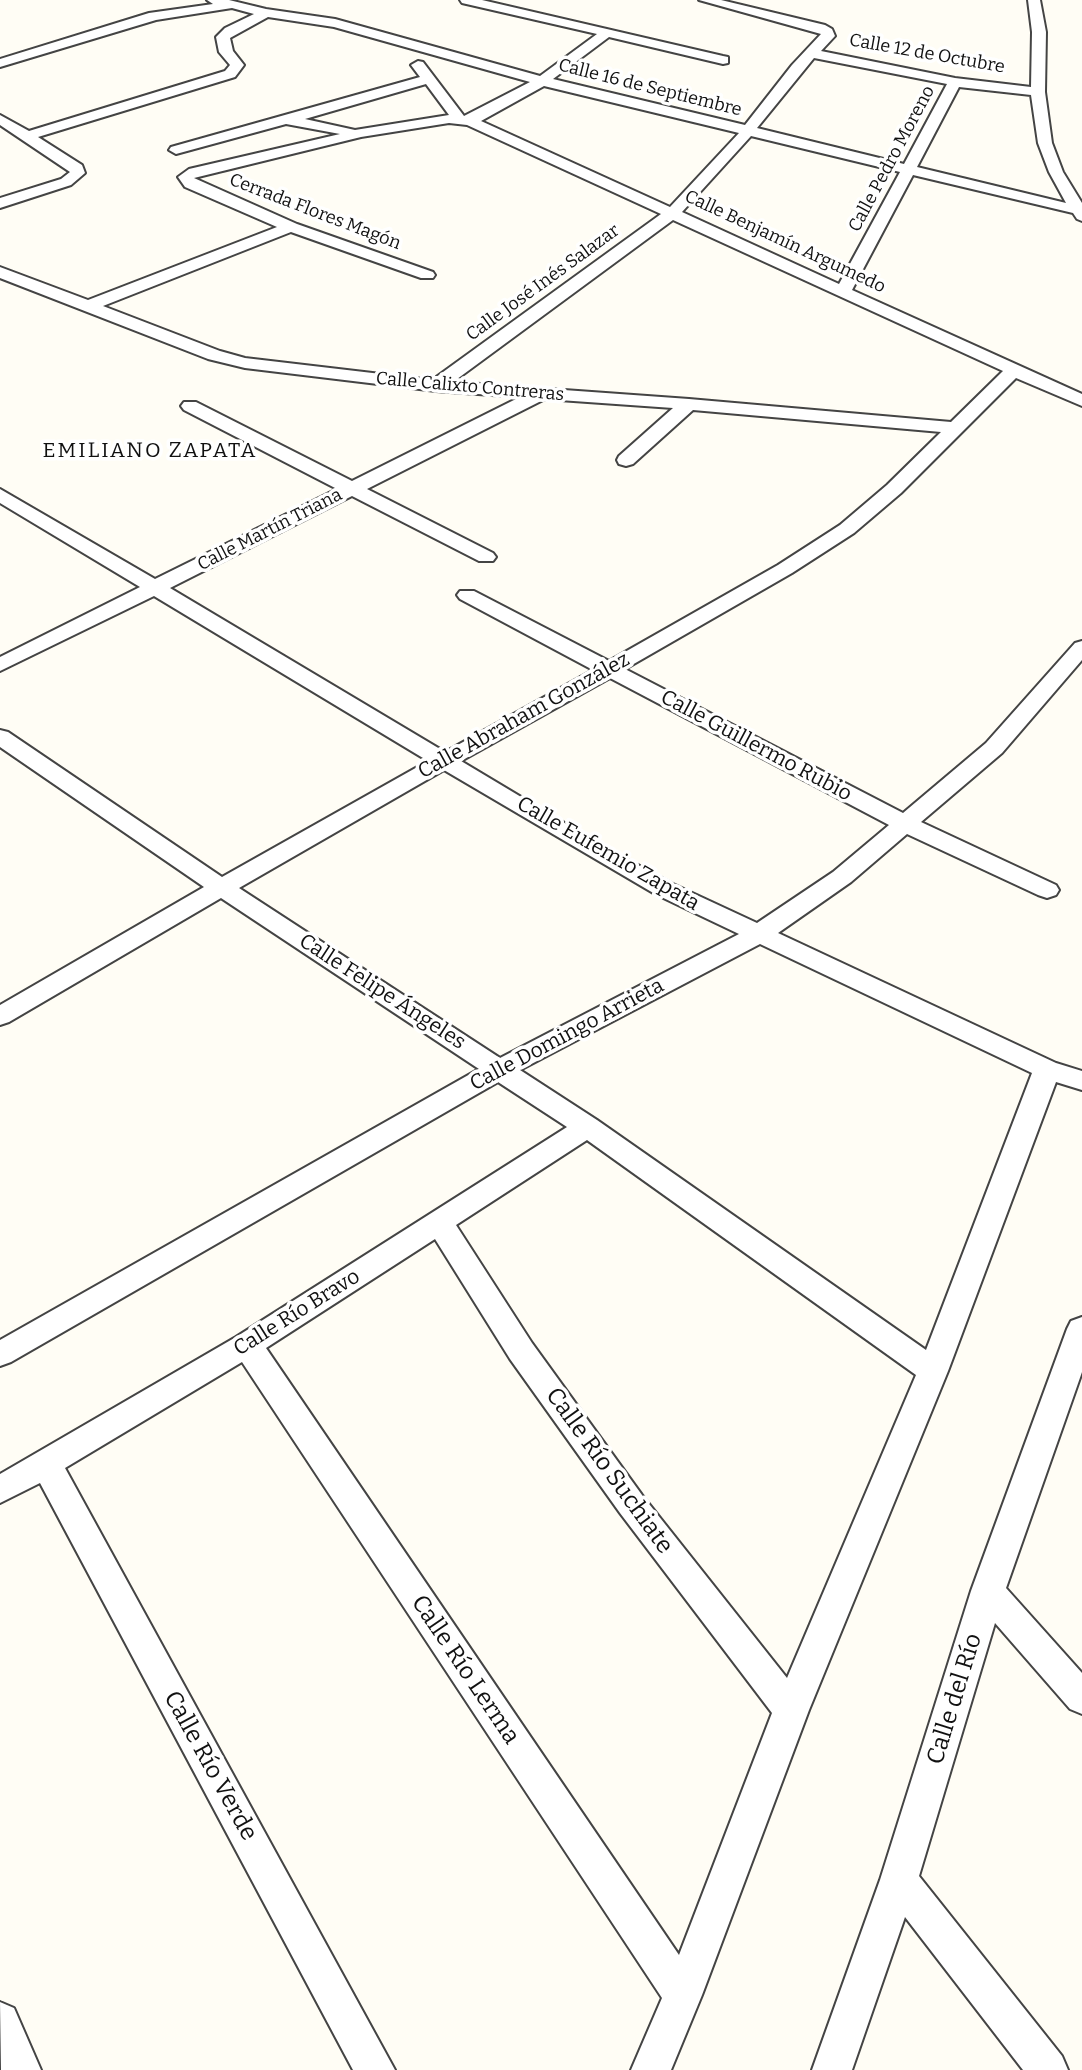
<!DOCTYPE html>
<meta charset="utf-8">
<style>
body{margin:0}
canvas{display:block;background:#fffdf5}
</style>
<canvas width="1082" height="2070"></canvas>
<script>
const ctx = document.querySelector('canvas').getContext('2d');
ctx.lineJoin = 'round';
function shape(rows) {
  const path = new Path2D();
  for (const r of rows) {
    path.moveTo(r[0], r[1]);
    for (let i = 2; i < r.length; i += 2) path.lineTo(r[i], r[i + 1]);
  }
  return path;
}
function trace(path, color, width, dash) {
  ctx.strokeStyle = color;
  ctx.lineWidth = width;
  ctx.lineCap = dash ? 'butt' : 'round';
  ctx.setLineDash(dash || []);
  ctx.stroke(path);
}
function fill(path, color) {
  ctx.fillStyle = color;
  ctx.fill(path, 'evenodd');
}
function label(font, color, halo, rows, align = 'center') {
  ctx.font = font + ' Bitter,serif';
  ctx.lineWidth = 7;
  ctx.setLineDash([]);
  ctx.textBaseline = 'middle';
  ctx.strokeStyle = halo;
  ctx.fillStyle = color;
  for (const [text, x, y, turn = 0] of rows) {
    ctx.save();
    ctx.translate(x, y);
    ctx.rotate((+turn || 0) * Math.PI / 180);
    ctx.textAlign = isNaN(turn) ? turn : align;
    if (halo) ctx.strokeText(text, 0, 0);
    ctx.fillText(text, 0, 0);
    ctx.restore();
  }
}
const street = shape([
 [207,0,229,0,266,9,335,19,540,76,597,34,462,3,460,0,482,0,723,56,728,57,728,63,723,64,609,37,553,79,745,125,792,65,821,34,699,0,721,0,825,25,832,29,835,36,821,51,955,78,1031,87,1032,32,1028,0,1040,0,1046,32,1045,92,1052,143,1063,172,1082,203,1082,221,1077,219,1073,213,913,175,852,290,1082,394,1082,406,1016,378,901,493,854,533,792,573,625,669,903,813,986,743,1075,643,1082,641,1082,660,1002,753,921,822,1056,885,1059,890,1056,895,1047,898,1038,895,907,834,851,882,778,933,1056,1063,1082,1071,1082,1090,1056,1082,948,1371,809,1710,702,1995,671,2070,631,2070,662,1998,242,1362,65,1468,395,2070,353,2070,40,1483,0,1503,0,1474,236,1337,567,1127,498,1082,11,1362,0,1366,0,1340,479,1069,221,898,9,1022,0,1025,0,1005,204,887,0,747,0,730,8,732,222,877,428,761,154,596,0,671,0,657,140,587,0,503,0,489,155,579,337,489,184,410,181,406,184,402,196,402,352,481,520,397,436,391,245,368,208,359,0,278,0,267,88,300,277,227,185,187,178,177,189,169,340,134,286,124,176,154,169,150,171,147,420,77,411,65,418,61,423,62,464,116,530,82,334,27,268,17,230,38,233,51,244,65,235,77,38,137,82,165,85,173,71,185,0,208,0,198,61,179,70,172,0,125,0,115,29,131,225,71,230,65,219,52,216,37,225,28,254,14,232,8,156,20,0,67,0,59,149,13,213,4,207,0],
 [814,58,947,84,904,164,757,128,814,58],
 [426,84,449,115,355,130,305,119,426,84],
 [544,86,739,133,670,207,481,121,544,86],
 [959,87,1031,95,1038,143,1049,172,1066,203,917,167,959,87],
 [449,123,467,125,661,214,432,380,245,358,220,351,103,306,291,232,421,278,433,278,435,275,433,272,297,224,194,178,361,137,449,123],
 [751,136,900,172,839,284,682,212,751,136],
 [673,220,1003,371,951,422,689,399,453,382,673,220],
 [545,399,673,408,619,456,617,460,619,464,626,466,633,464,693,410,941,432,887,485,840,525,778,565,609,661,474,591,460,591,457,595,460,599,593,670,445,752,170,588,352,496,479,561,493,561,496,557,493,553,367,489,545,399],
 [610,678,889,825,833,872,757,923,673,884,603,846,461,761,610,678],
 [444,770,655,894,739,934,500,1058,239,888,444,770],
 [760,944,1032,1073,926,1350,597,1120,520,1070,760,944],
 [587,1140,916,1375,787,1678,642,1495,532,1343,456,1225,587,1140],
 [435,1239,510,1359,620,1513,772,1713,679,1955,266,1348,435,1239],
 [1082,1317,1082,1372,1006,1588,1082,1673,1082,1714,1070,1709,995,1623,919,1876,1062,2056,1068,2070,1023,2070,905,1917,852,2070,812,2070,880,1880,971,1591,1067,1329,1071,1321,1082,1317],
 [0,2002,14,2008,41,2070,1,2070,0,2002]
]);
const farStreetnames = [
 ["Calle 12 de Octubre",927,54,10],
 ["Calle 16 de Septiembre",650,88,14],
 ["Calle Pedro Moreno",892,159,-62],
 ["Cerrada Flores Magón",315,212,21],
 ["Calle Benjamín Argumedo",785,242,25],
 ["Calle José Inés Salazar",543,283,-36],
 ["Calle Calixto Contreras",470,387,5],
 ["Calle Martín Triana",270,530,-27]
];
const farQuarternames = [
 ["EMILIANO ZAPATA",150,451]
];
const streetNames = [
 ["Calle Abraham González",524,716,-29],
 ["Calle Guillermo Rubio",756,746,28],
 ["Calle Eufemio Zapata",608,854,30],
 ["Calle Felipe Ángeles",382,992,33],
 ["Calle Domingo Arrieta",567,1035,-28],
 ["Calle Río Bravo",297,1313,-32]
];
const nearStreetnames = [
 ["Calle Río Suchiate",609,1471,54],
 ["Calle Río Lerma",465,1670,56],
 ["Calle del Río",955,1699,-73],
 ["Calle Río Verde",210,1766,61]
];
trace(street, '#444', 4);
fill(street, '#fff');
label('18px', '#111', '#fff', farStreetnames);
ctx.letterSpacing = '2px';
label('21px', '#111', '#fff', farQuarternames);
ctx.letterSpacing = '0px';
label('21px', '#111', '#fff', streetNames);
label('24px', '#111', '#fff', nearStreetnames);
</script>
